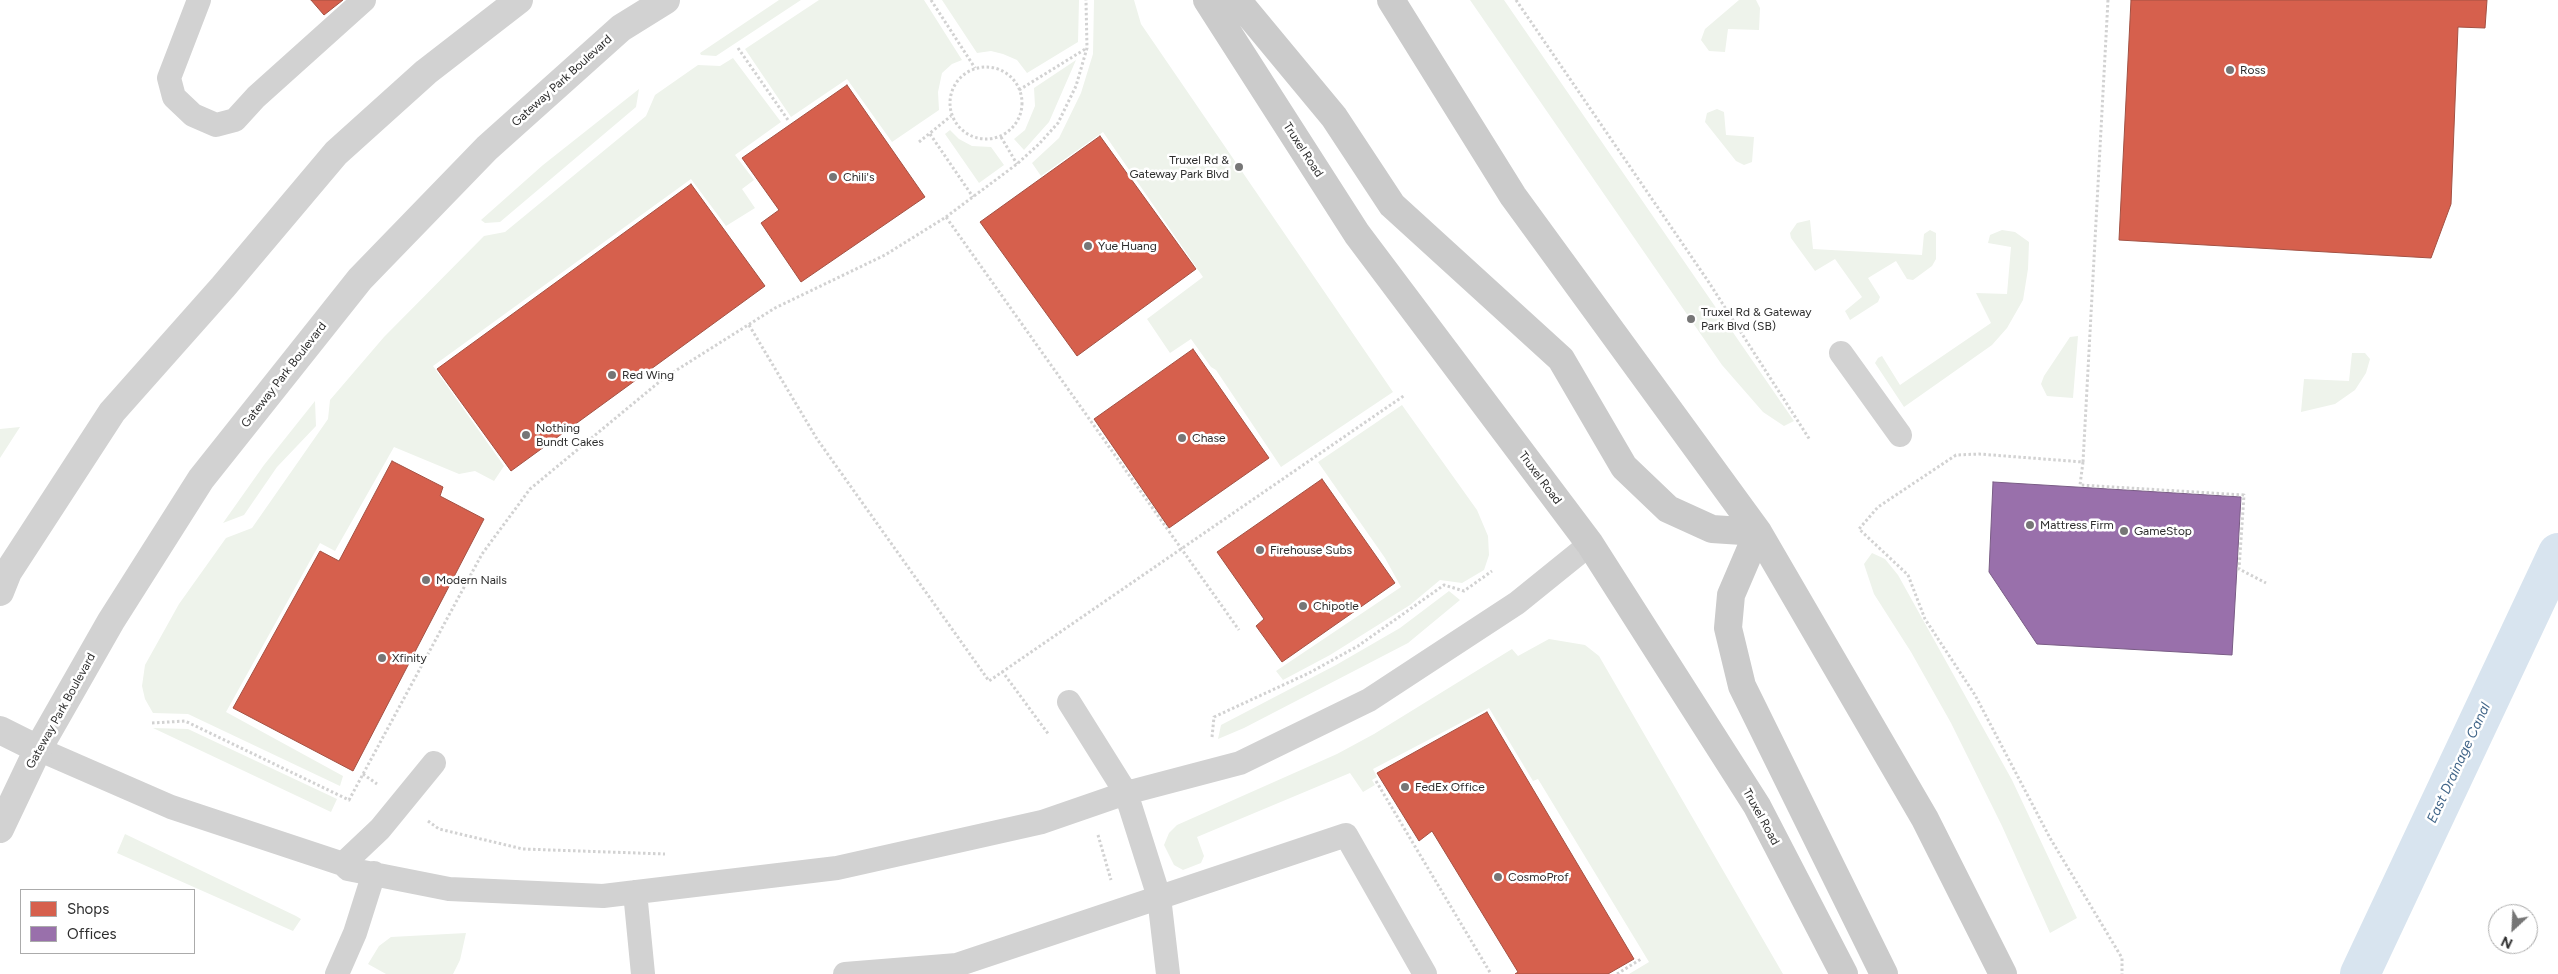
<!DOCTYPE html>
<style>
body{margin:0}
#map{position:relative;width:2558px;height:974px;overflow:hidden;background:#fff;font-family:Figtree,sans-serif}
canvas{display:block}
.legend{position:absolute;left:20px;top:889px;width:175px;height:65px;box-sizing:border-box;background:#fff;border:1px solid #ababab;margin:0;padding:6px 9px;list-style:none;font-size:15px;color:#2d2d2d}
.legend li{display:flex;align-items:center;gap:10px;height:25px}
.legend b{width:25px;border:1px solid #ababab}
.north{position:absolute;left:2488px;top:904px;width:50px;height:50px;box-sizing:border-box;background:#fff;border:1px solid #ababab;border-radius:50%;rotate:205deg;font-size:14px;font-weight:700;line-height:20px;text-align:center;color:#2d2d2d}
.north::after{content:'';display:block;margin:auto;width:18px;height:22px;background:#767676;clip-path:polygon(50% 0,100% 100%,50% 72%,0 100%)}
</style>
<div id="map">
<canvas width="2558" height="974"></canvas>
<ul class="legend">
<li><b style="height:14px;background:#d6604d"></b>Shops</li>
<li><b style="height:14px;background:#9970ab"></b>Offices</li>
</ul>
<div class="north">N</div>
</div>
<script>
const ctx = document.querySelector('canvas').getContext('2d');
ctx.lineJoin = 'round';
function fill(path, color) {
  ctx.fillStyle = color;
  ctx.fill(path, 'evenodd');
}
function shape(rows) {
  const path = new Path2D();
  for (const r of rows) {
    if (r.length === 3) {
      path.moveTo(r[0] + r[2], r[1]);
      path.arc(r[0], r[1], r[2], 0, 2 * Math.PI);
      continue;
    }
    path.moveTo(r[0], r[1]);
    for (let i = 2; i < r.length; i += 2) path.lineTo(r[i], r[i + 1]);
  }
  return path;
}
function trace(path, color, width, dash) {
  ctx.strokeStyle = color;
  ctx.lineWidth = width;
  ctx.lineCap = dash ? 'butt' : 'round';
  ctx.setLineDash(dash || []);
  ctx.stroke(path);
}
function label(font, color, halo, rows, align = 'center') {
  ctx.font = font + ' Figtree,sans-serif';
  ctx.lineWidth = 5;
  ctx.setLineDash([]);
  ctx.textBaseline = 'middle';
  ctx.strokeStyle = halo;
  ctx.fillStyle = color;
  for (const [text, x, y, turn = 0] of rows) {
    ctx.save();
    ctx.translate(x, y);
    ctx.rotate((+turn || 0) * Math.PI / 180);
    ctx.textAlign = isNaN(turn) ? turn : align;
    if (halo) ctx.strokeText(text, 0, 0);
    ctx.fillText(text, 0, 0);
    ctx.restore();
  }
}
const green = shape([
 [779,0,801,0,716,56,701,55,700,53],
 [819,0,924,0,962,60,952,64,942,73,938,92,939,110,892,142,847,79,791,117,745,49],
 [942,0,1079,0,1078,42,1027,73,1017,60,1003,54,991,51,977,53],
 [1094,0,1134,0,1141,24,1393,392,1281,467,1216,370,1211,367,1191,339,1170,353,1147,319,1203,277,1103,132,1041,176,1032,163,1059,138,1081,93,1093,54],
 [1470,0,1504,0,1794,421,1784,426,1763,412,1722,365],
 [1739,0,1756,0,1760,8,1759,30,1728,29,1725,52,1709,51,1701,40,1705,29],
 [733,58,781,122,735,155,754,180,742,189,755,208,726,226,691,179,433,366,504,466,494,481,475,471,459,474,394,447,335,551,320,543,226,712,343,776,340,786,188,714,153,713,145,699,142,686,145,665,179,604,226,538,252,528,328,419,330,400,384,337,484,236,505,232,646,116,655,95,698,65,720,66],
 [1076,60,1049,122,1024,150,1014,139,1025,130,1035,106,1034,88],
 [639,89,636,107,500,222,485,223,481,220,543,165],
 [1717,109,1724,112,1726,135,1754,137,1752,162,1744,165,1736,161,1705,122,1707,113],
 [950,130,959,139,972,146,991,147,1004,165,979,183,945,134],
 [1810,220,1813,249,1922,255,1924,234,1930,230,1936,233,1936,259,1932,266,1913,280,1907,279,1896,261,1868,278,1880,297,1878,302,1850,320,1845,311,1862,297,1835,259,1815,271,1791,238,1790,233,1797,223],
 [2002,230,2015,232,2029,242,2028,269,2023,300,2007,328,1992,345,1904,407,1875,363,1878,358,1882,356,1900,385,1991,323,1976,293,2007,294,2011,247,1988,243,1990,235],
 [2078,336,2073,398,2047,396,2041,384,2044,376,2070,337],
 [2352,353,2365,353,2370,359,2366,373,2355,390,2335,404,2301,412,2304,379,2349,381],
 [315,401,316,426,277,467,244,515,223,523,264,465],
 [1402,405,1477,510,1488,536,1489,555,1484,570,1462,583,1440,580,1410,605,1330,655,1283,680,1276,671,1401,587,1385,558,1318,462],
 [20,427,0,458,0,429],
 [1872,553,1885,559,1898,575,2012,780,2077,918,2050,933,2002,826,1951,723,1911,652,1874,594,1864,564],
 [1449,591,1460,600,1408,643,1244,728,1218,739,1221,725,1336,665,1400,628],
 [1549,639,1585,645,1599,656,1783,974,1629,974,1649,962,1538,779,1533,781,1489,708,1373,769,1377,777,1372,780,1375,785,1363,792,1350,773,1197,837,1204,856,1201,863,1183,870,1174,865,1164,845,1169,833,1177,825,1337,754,1374,734,1512,649,1518,656],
 [153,728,188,729,337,799,331,812],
 [125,834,296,916,301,919,293,931,117,853],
 [466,933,460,960,453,974,386,974,368,964,379,946,391,937]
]);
const shops = shape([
 [311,0,343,0,324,15,311,0],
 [2131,0,2487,0,2485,28,2458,27,2451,204,2431,258,2119,240,2131,0],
 [847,85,925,197,801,282,761,223,779,210,742,158,847,85],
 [1100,136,1196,269,1077,356,980,222,1100,136],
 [691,184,765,286,511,471,437,369,691,184],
 [1193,349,1269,458,1169,528,1094,419,1193,349],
 [392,461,443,487,440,496,484,519,353,771,233,708,320,551,339,561,392,461],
 [1322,479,1395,583,1282,662,1256,626,1264,619,1217,552,1322,479],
 [1487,712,1634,959,1608,974,1515,974,1518,972,1432,831,1419,841,1377,773,1487,712]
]);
const offices = shape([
 [1993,482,2241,497,2232,655,2037,644,1989,572,1993,482]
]);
const canal = shape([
 [2360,974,2558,553]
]);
const path = shape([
 [931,0,975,68],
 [1516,0,1708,281,1810,440],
 [2108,0,2083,462,1979,454,1956,455,1878,507,1859,529,1908,575,1925,619,1975,695,2050,838,2122,958,2122,974],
 [738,48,788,120],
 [986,103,36],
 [1019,90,1087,48],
 [930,134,973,197],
 [1001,137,1017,164],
 [919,142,951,116],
 [946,217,1017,164,1039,144,1058,123,1076,86,1087,48,1086,0],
 [749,325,817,439,989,681,1405,395],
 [2083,462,2080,485,2244,495,2239,569,2266,583],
 [1002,671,1049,735],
 [152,723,185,721,349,800,482,554,530,489,664,378,775,308,885,255,946,217,1239,630],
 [1212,737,1214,717,1309,673,1358,646,1444,585,1464,591,1492,571],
 [363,774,377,784],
 [1376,781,1491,974],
 [428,821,439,829,523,849,665,854],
 [1098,835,1111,880],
 [1617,974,1641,959]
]);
const service = shape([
 [199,0,169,78,174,97,193,115,216,125,235,120,256,97,364,0],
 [1841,353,1900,435],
 [1069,702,1126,793,1159,897,1168,974],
 [38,749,171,807,343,864,348,869,449,889,603,896,837,868,1042,822,1126,793,1240,763,1369,700,1517,603,1590,544],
 [343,864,380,829,434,763],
 [635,892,643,974],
 [337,974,355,933,374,873],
 [845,974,957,965,1346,835,1425,974]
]);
const tertiary = shape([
 [0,592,8,572,112,412,223,287,336,153,426,72,519,0],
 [0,730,38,749],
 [0,829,38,749,111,621,201,479,360,279,487,148,621,28,666,0]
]);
const secondary = shape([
 [1207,0,1357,234,1590,544,1757,806,1844,974],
 [1237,0,1334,117,1392,205,1561,359,1624,467,1668,509,1712,529,1758,532],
 [1391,0,1513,196,1758,532,1925,819,2003,974],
 [1758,532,1731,595,1728,628,1742,686,1884,974]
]);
const markers = [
 [2230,70,5,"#767676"],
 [1239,167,5,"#767676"],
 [833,177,5,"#767676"],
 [1088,246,5,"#767676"],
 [1691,319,5,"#767676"],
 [612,375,5,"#767676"],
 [526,435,5,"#767676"],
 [1182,438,5,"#767676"],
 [2030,525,5,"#767676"],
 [2124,531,5,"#767676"],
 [1260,550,5,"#767676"],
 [426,580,5,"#767676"],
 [1303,606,5,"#767676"],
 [382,658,5,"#767676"],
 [1405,787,5,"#767676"],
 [1498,877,5,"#767676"]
];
const poiNames = [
 ["Ross",2240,70],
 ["Truxel Rd &",1229,160,"right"],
 ["Gateway Park Blvd",1229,174,"right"],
 ["Chili's",843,177],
 ["Yue Huang",1098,246],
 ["Truxel Rd & Gateway",1701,312],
 ["Park Blvd (SB)",1701,326],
 ["Red Wing",622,375],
 ["Nothing",536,428],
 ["Bundt Cakes",536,442],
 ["Chase",1192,438],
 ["Mattress Firm",2040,525],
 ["GameStop",2134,531],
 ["Firehouse Subs",1270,550],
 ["Modern Nails",436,580],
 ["Chipotle",1313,606],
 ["Xfinity",392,658],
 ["FedEx Office",1415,787],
 ["CosmoProf",1508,877]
];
const streetNames = [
 ["Gateway Park Boulevard",562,81,-42],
 ["Truxel Road",1303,150,57],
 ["Gateway Park Boulevard",284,375,-52],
 ["Truxel Road",1540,478,53],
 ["Gateway Park Boulevard",61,711,-61],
 ["Truxel Road",1761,817,61]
];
const waterNames = [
 ["East Drainage Canal",2459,763,-65]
];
fill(green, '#eef3eb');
fill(shops, '#d6604d');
trace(shops, '#a35143', 1);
fill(offices, '#9970ab');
trace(offices, '#795c85', 1);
trace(canal, '#d8e4ef', 40);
trace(path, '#d2d2d2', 3, [2.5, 2.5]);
trace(service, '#d2d2d2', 24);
trace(tertiary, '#d2d2d2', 28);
trace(secondary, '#cbcbcb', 28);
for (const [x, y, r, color] of markers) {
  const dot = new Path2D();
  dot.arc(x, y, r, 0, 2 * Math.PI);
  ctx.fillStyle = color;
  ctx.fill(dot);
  trace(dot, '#fff', 2);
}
label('12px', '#2d2d2d', '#fff', poiNames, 'left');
label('12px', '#2d2d2d', '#fff', streetNames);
label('italic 14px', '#416588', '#fff', waterNames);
</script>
